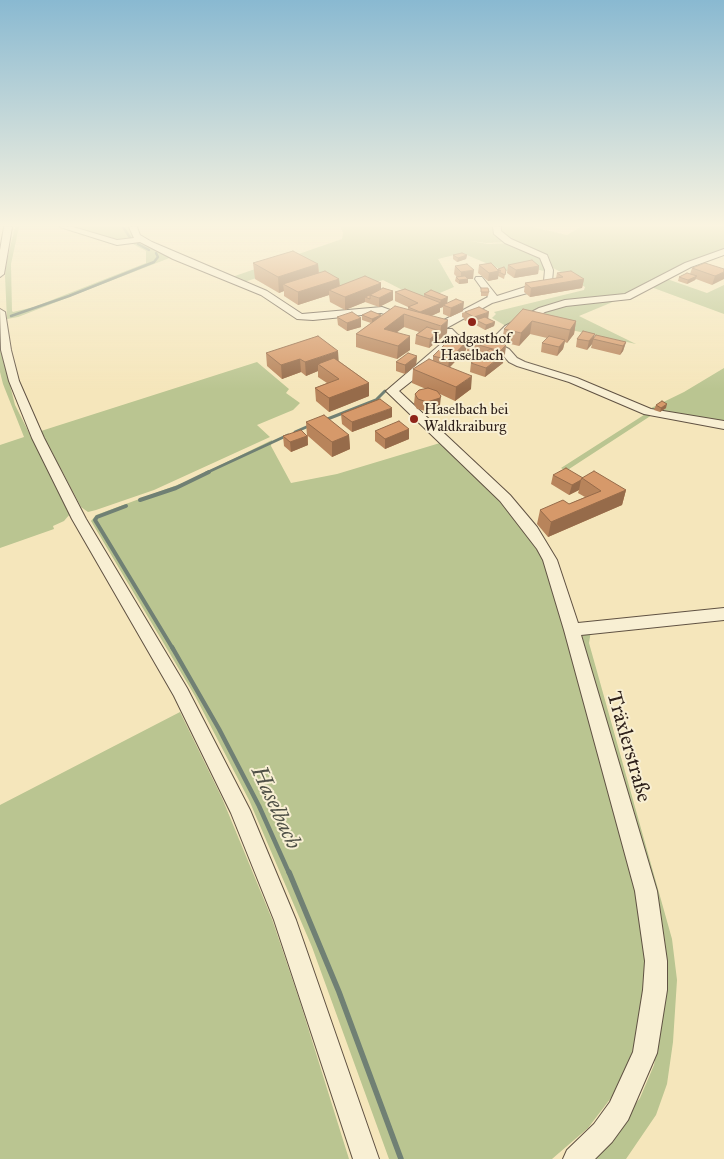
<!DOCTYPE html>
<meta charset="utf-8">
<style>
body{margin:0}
canvas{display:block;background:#f5e6bb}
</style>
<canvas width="724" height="1159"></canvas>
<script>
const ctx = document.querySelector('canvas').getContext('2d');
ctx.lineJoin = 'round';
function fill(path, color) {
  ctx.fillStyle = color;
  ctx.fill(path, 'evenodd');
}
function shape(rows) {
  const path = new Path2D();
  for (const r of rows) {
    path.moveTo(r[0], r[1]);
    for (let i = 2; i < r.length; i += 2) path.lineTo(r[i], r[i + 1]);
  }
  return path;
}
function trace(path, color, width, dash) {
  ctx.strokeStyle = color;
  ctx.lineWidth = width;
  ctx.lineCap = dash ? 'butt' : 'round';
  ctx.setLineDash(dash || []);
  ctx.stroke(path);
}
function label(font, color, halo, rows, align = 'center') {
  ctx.font = font + ' "IM FELL Great Primer",serif';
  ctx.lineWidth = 4;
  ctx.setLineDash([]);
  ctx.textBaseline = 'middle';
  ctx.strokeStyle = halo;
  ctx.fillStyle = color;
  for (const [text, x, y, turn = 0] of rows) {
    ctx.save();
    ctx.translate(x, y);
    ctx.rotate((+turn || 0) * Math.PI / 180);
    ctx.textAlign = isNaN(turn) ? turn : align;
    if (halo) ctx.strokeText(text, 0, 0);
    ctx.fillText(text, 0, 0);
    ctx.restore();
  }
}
const green = shape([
 [15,227,19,227,11,264,12,311,13,312,34,307,146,263,146,251,131,243,143,243,172,257,18,317,7,319,5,276,7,260],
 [68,227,130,227,135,239,118,241],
 [340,227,496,227,509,242,486,243,470,241,488,244,511,243,542,257,547,269,544,271,531,268,505,271,462,253,438,259,454,287,435,295,416,297,383,280,344,292,294,266,244,282,232,277,342,239,343,232],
 [499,227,532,227,567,235,580,227,724,227,724,251,704,256,628,295,567,302,506,326,492,318,496,314,494,312,584,290,585,287,565,274,551,267,546,258,500,234],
 [667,279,707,293,724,285,724,314,651,287],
 [615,301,579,316,636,344,525,320,540,312,564,305],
 [0,346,15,405,70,514,64,521,53,526,54,529,0,548,0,445,24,437,3,384,0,372],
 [257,362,289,389,286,393,300,403,293,410,257,425,270,437,154,490,96,510,88,512,81,507,41,431],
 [724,368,724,424,647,410,684,392],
 [647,413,652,415,566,471,561,468],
 [272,440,271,446,291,483,337,474,440,443,509,509,529,532,546,564,645,920,648,985,640,1030,620,1086,588,1128,552,1159,389,1159,312,947,249,800,195,696,91,521,96,515,188,481],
 [591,631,589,643,672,939,677,980,673,1042,667,1084,656,1115,626,1159,594,1159,640,1098,654,1065,662,1023,664,960,581,634],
 [180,712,222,798,272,919,300,1002,349,1159,0,1159,0,805]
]);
const streamFar4 = shape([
 [123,227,131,239],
 [138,244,149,250],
 [11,316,69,296,154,262,158,257,156,253]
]);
const streamFar3 = shape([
 [325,420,376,400,385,391],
 [295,432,311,425],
 [206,473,288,435]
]);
const streamFar2 = shape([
 [140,500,176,488,209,472],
 [126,506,97,517,95,520,173,649]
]);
const streamFar1 = shape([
 [172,647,219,729,259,806,289,873]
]);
const stream = shape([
 [289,872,339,992,401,1159]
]);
const minor = shape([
 [4,227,12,227,4,274,0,277,0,250,4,227],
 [60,227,73,227,117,240,134,238,129,227,137,227,140,235,152,242,267,291,302,314,382,307,412,318,407,321,381,313,313,320,297,319,261,295,173,259,140,242,117,245,60,227],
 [493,227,501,227,501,231,511,239,547,255,553,270,552,282,538,290,492,303,443,330,435,330,435,326,444,320,488,297,475,279,476,277,482,277,497,296,544,281,545,270,540,258,505,243,494,234,493,227],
 [724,249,724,255,691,267,630,299,566,306,545,312,513,330,499,344,509,349,517,358,525,362,577,378,651,409,724,421,724,429,644,414,569,382,517,366,509,362,501,353,489,347,457,340,427,369,399,391,510,495,537,527,557,560,578,623,724,608,724,620,581,635,657,891,667,961,667,990,657,1053,628,1120,612,1142,595,1159,563,1159,567,1150,594,1124,610,1102,633,1052,643,990,645,961,635,891,564,630,543,560,537,549,500,501,386,391,449,337,443,331,444,329,452,329,458,335,490,341,505,326,539,308,565,300,625,294,685,263,724,249],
 [0,309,5,312,11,350,19,381,44,438,86,519,187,688,250,810,296,920,379,1159,353,1159,274,920,231,813,174,696,72,519,32,438,9,381,1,350,0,309]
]);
const wall = shape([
 [453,255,467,255,466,259,457,262,453,259],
 [253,263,318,264,319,273,339,279,340,286,381,283,381,289,393,291,393,300,379,307,365,302,345,310,330,302,329,295,298,305,284,296,284,291,279,293,255,279],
 [479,265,498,270,498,269,506,270,504,279,498,276,498,279,488,281,478,273],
 [508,265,539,266,538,274,514,278,507,273],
 [455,266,473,279,468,279,468,283,459,284,455,281,456,277,457,277,454,274],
 [692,268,724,269,712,285,696,279,695,280,687,284,678,281,679,277,690,274],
 [557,273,584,279,582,288,530,297,524,292,525,283,556,278],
 [481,288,489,292,488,296,481,296],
 [431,290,447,303,463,311,450,317,443,314,443,307,440,308,440,312,431,316,447,333,429,348,415,344,416,335,419,332,404,327,396,332,410,350,397,359,356,347,356,334,371,323,362,320,362,315,381,316,408,309,408,307,395,301,395,292,424,297,424,294],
 [479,307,488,319,495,322,494,326,485,330,476,325,474,326,464,320,464,318,462,317,462,313],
 [523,309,576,321,574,334,567,343,565,342,563,349,557,356,541,352,542,343,547,338,530,334,519,346,502,342,504,329],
 [337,317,361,318,361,327,347,331,338,325],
 [594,338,626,342,623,351,620,355,591,348,592,344,587,350,576,347,577,339],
 [467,341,466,350,450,367,471,389,455,401,440,394,440,405,439,408,426,411,417,409,414,404,415,394,426,389,412,383,413,369,433,360,433,356],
 [468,342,506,345,503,363,485,377,470,372,471,363,481,355,467,351],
 [266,353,339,361,369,383,369,396,329,412,316,401,315,388,327,383,318,377,318,371,306,376,301,372,282,379,267,366],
 [417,356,416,365,405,374,396,371,396,362],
 [656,405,666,408,660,412,654,410],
 [341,414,392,417,352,432,342,424],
 [306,422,349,435,350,449,332,457,308,436,308,445,291,452,284,446,283,436,307,436],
 [409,429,409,439,385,449,375,441,375,431],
 [553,475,583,478,626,490,622,505,548,537,537,524,540,510,569,504,585,497,578,493,579,490,569,495,551,484]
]);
const shadedWall = shape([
 [467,255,466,259,457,262,458,258],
 [318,264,319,280,283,284,284,291,279,293,278,277],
 [539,266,538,274,514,278,516,270],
 [474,270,473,279,468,279,468,283,459,284,459,280,461,280,461,272],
 [499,271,498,279,488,281,489,273],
 [724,272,724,279,712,285,715,276],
 [697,276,695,280,687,284,688,280],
 [339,279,340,291,329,290,329,295,298,305,298,292],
 [584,279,582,288,530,297,531,288],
 [381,283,381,293,370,295,370,303,370,299,365,297,365,302,345,310,345,297],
 [393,291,393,300,379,307,379,298],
 [448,297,447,305,443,305,443,307,440,308,440,312,422,320,420,312,440,303,441,300],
 [464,302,463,311,450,317,451,308],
 [489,312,488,320,476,320,476,325,474,326,474,317],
 [404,314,404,327,384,342,384,329],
 [381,315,381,319,372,324,372,319],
 [361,318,361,327,347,331,347,323],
 [448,320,447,333,440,339,441,326],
 [532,321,530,334,519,346,521,333],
 [576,321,574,334,567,343,570,330],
 [495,322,494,326,485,330,486,325],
 [440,331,440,339,429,348,430,339],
 [595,334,592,344,587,350,589,341],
 [410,336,410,350,397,359,398,346],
 [565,340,563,349,557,356,559,347],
 [467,341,466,350,448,369,449,360],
 [626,342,623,351,620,355,623,346],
 [506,345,505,354,504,355,504,354,503,363,485,377,486,368,499,359,500,351],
 [338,351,339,365,318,364,318,371,306,376,305,362],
 [417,356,416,365,405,374,405,365],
 [300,359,301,372,282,379,281,365],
 [472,376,471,389,455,401,456,387],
 [369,383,369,396,329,412,329,398],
 [441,396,440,405,439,408,426,411,427,402],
 [667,404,666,408,660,412,661,408],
 [392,408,392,417,352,432,352,422],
 [409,429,409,439,385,449,385,439],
 [349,435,350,449,332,457,332,442],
 [307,436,308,445,291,452,290,442],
 [581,480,579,490,569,495,572,485],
 [626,490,622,505,548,537,551,522]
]);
const building = shape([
 [293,251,318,264,278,277,253,263,293,251],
 [462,253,467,255,458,258,453,255,462,253],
 [532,260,539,266,516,270,508,265,532,260],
 [491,263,499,271,489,273,479,265,491,263],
 [705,263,724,269,724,272,715,276,692,268,705,263],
 [467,264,474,270,461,272,455,266,467,264],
 [504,267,506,270,505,275,497,271,501,271,498,269,504,267],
 [325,271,339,279,298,292,283,284,325,271],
 [571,271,584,279,531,288,525,283,563,277,557,273,571,271],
 [687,273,697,276,688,280,679,277,687,273],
 [365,276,381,283,345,297,329,290,365,276],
 [465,276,468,279,459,280,456,277,465,276],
 [383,288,393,291,379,298,370,295,383,288],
 [481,288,488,288,489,292,481,292,481,288],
 [405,289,441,303,420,312,408,307,418,303,395,292,405,289],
 [431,290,448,297,441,300,424,294,431,290],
 [370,295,370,299,365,297,370,295],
 [456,299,464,302,451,308,443,305,456,299],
 [395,306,448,320,441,326,404,314,384,329,410,336,398,346,356,334,395,306],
 [479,307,489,312,474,317,465,312,479,307],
 [523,309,576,321,570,330,532,321,521,333,504,329,523,309],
 [371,311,381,315,372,319,362,315,371,311],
 [352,312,361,318,347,323,337,317,352,312],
 [485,317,495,322,486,325,476,320,485,317],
 [427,327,440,331,430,339,416,335,427,327],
 [583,331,595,334,589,341,577,339,583,331],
 [596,335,626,342,623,346,593,339,596,335],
 [318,336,338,351,305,362,300,359,281,365,266,353,318,336],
 [475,336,506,345,500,351,468,342,475,336],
 [549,336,565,340,559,347,542,343,549,336],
 [452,337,467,341,449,360,433,356,452,337],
 [490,349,504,354,486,368,471,363,490,349],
 [408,353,417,356,405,365,396,362,408,353],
 [334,358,369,383,329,398,315,388,339,379,318,364,334,358],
 [429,359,472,376,456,387,413,369,429,359],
 [428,388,437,391,441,396,440,398,427,402,418,399,415,394,419,390,428,388],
 [380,399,392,408,352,422,341,414,380,399],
 [662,401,667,404,661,408,656,405,662,401],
 [324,415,349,435,332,442,306,422,324,415],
 [399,421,409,429,385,439,375,431,399,421],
 [301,430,307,436,290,442,283,436,301,430],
 [566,468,583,478,582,478,581,480,572,485,553,475,566,468],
 [594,471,626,490,551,522,540,510,563,500,569,504,601,491,582,478,594,471]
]);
const markers = [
 [472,322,5,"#8f2418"],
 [414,419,5,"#8f2418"]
];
const farPoinames = [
 ["Landgasthof",472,339],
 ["Haselbach",472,356],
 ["Haselbach bei",424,410,"left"],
 ["Waldkraiburg",424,427,"left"]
];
const nearStreetnames = [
 ["Träxlerstraße",628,747,74]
];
const nearWaternames = [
 ["Haselbach",275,808,65]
];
fill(green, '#bac591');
trace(streamFar4, '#708074', 2.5);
trace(streamFar3, '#708074', 3);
trace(streamFar2, '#708074', 4);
trace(streamFar1, '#708074', 4.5);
trace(stream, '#708074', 5.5);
trace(minor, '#605243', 2);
fill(minor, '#f8efd3');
fill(wall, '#b8845b');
fill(shadedWall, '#966b4a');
fill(building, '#d6996a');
trace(building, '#966b4a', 1);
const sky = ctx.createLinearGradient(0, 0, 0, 389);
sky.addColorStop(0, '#89b9d1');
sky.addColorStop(0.58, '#faf4e0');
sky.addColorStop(1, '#faf4e000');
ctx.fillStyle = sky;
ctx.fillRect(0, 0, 724, 389);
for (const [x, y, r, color] of markers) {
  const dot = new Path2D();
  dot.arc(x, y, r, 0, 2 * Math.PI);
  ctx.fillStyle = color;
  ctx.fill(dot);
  trace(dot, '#f8efd3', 2);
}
label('15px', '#2f211b', '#f8efd3', farPoinames);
label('21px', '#2f211b', '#f8efd3', nearStreetnames);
label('italic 22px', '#505147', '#f8efd3', nearWaternames);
</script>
